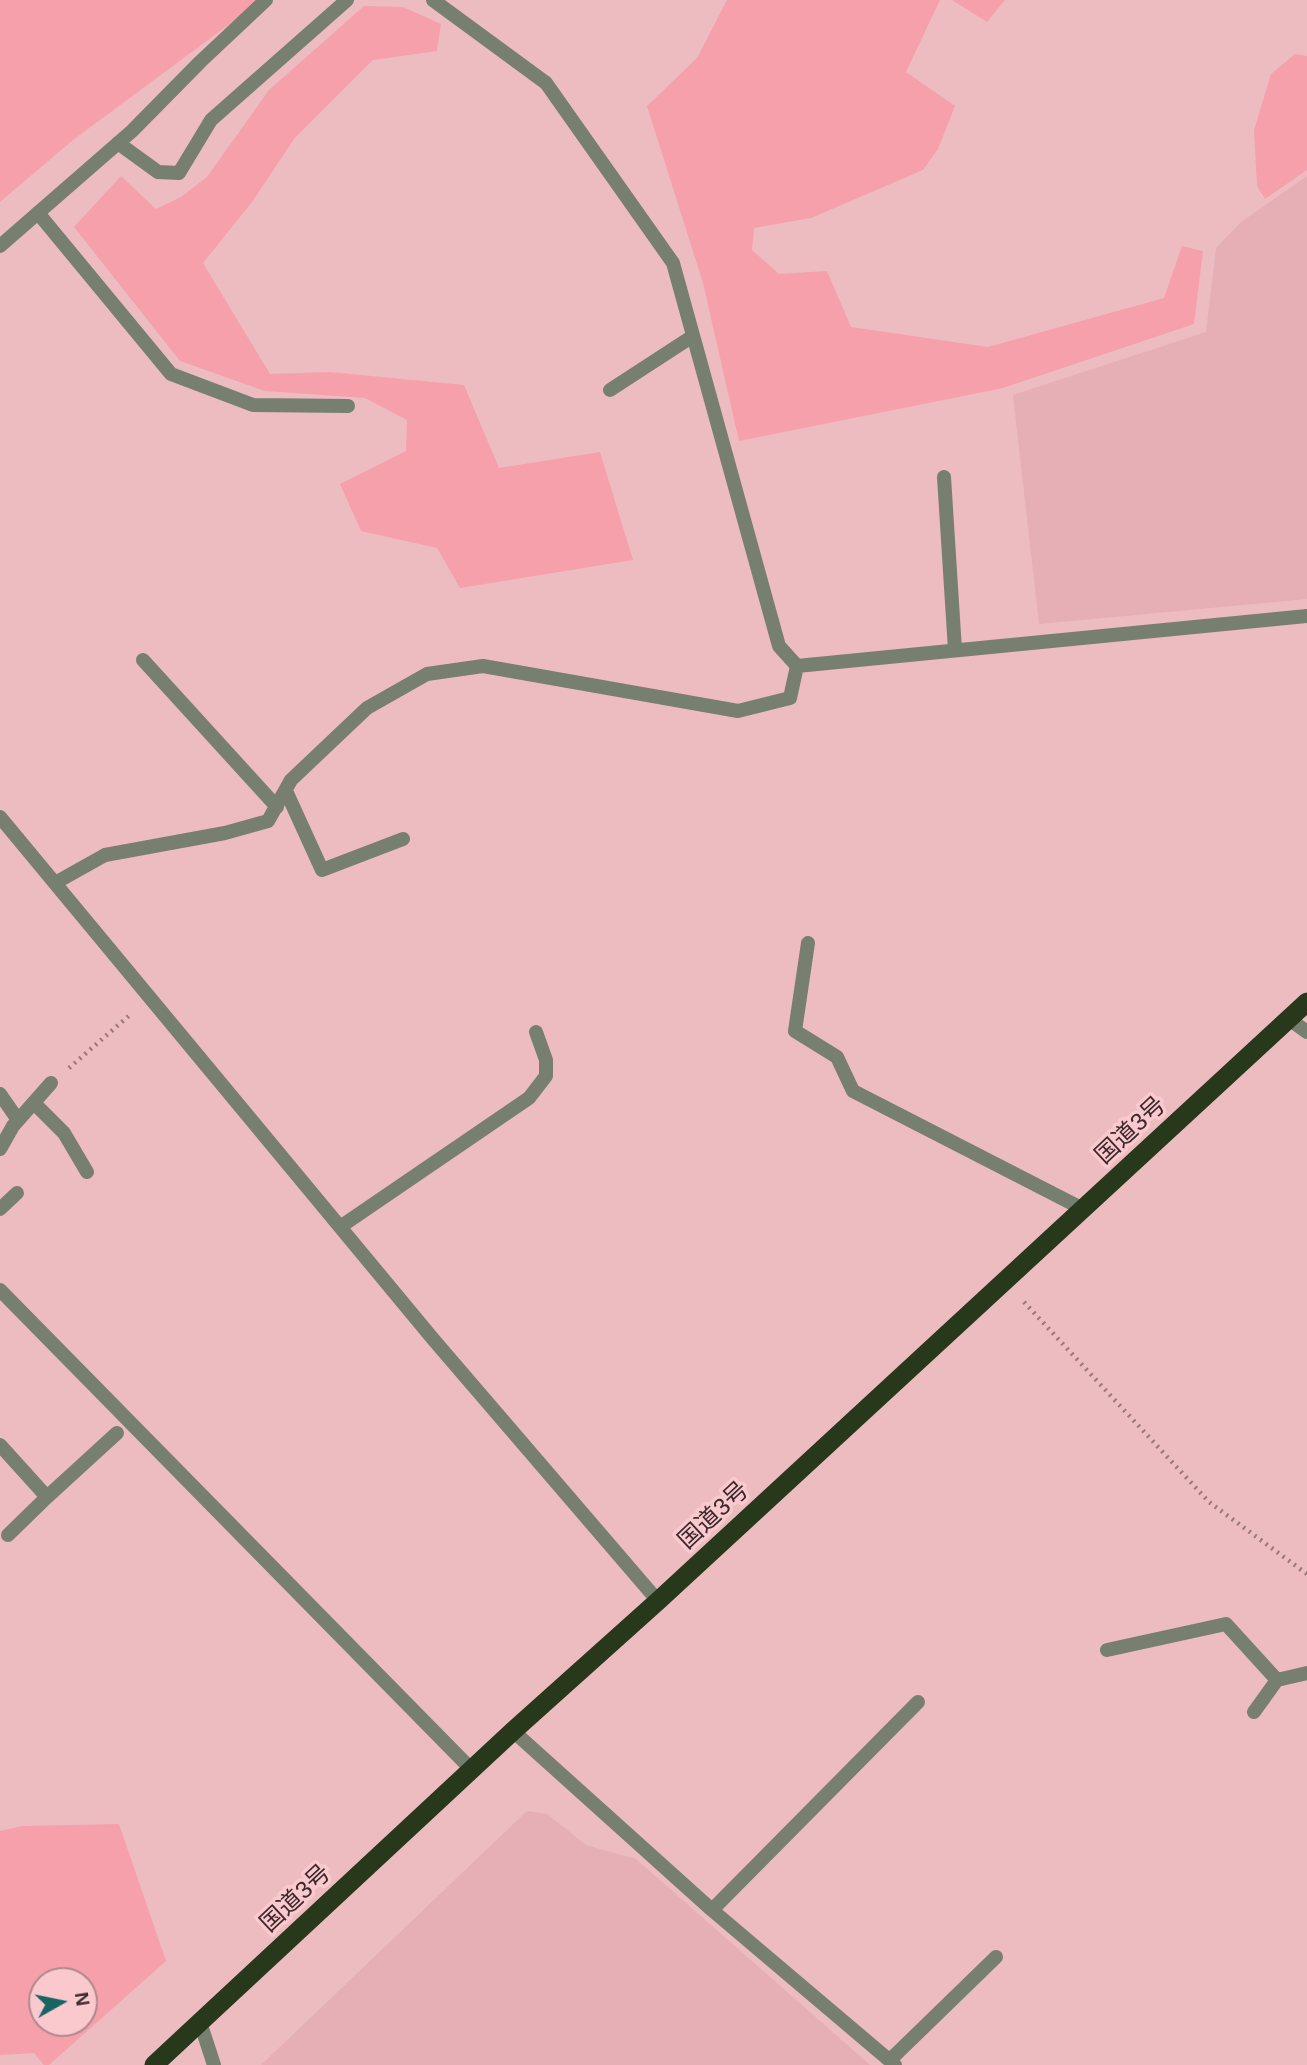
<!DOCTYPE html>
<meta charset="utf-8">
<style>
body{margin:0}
#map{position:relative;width:1307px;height:2065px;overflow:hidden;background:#ecbcc1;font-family:Helvetica,sans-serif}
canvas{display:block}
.north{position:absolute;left:28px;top:1967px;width:70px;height:70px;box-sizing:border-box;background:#fac9ce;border:2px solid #ad898c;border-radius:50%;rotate:81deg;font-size:19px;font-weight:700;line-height:28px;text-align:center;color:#3a282a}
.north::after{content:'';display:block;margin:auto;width:24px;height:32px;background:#176562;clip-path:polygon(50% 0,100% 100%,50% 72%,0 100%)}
</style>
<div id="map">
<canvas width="1307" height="2065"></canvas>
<div class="north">N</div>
</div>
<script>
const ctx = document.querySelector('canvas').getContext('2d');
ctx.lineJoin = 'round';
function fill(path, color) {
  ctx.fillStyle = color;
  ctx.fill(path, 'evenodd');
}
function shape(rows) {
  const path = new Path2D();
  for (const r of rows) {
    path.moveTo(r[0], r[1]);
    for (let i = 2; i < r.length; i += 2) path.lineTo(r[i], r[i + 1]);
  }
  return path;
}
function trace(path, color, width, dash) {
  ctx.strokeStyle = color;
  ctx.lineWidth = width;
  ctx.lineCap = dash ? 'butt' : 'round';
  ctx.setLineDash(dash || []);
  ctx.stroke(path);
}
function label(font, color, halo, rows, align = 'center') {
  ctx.font = font + ' Helvetica,"Noto Sans JP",sans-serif';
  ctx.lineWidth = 7;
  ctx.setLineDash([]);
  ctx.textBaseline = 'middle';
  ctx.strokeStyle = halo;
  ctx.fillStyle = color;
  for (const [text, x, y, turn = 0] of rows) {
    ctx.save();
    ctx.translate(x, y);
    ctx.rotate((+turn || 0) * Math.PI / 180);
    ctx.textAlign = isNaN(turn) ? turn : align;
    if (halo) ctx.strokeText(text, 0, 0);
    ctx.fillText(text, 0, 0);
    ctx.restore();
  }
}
const built = shape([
 [1307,176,1307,599,1039,624,1013,395,1206,332,1216,248,1241,222],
 [527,1811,547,1814,586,1845,636,1859,870,2065,261,2065]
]);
const green = shape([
 [0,0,262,0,73,140,0,202],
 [727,0,940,0,906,72,955,106,938,149,923,170,811,218,754,228,752,250,779,274,827,271,851,327,988,347,1164,298,1182,246,1203,251,1194,324,1003,388,739,441,703,283,647,106,697,58],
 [952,0,1005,0,987,22],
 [364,6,403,7,441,24,437,51,373,60,294,139,252,202,203,263,270,374,330,372,464,385,499,468,600,452,633,560,460,588,437,548,361,531,340,484,406,451,407,420,365,398,265,391,180,361,74,227,121,176,156,209,181,197,207,177,269,90],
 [1295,54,1307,56,1307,170,1265,199,1257,186,1254,130,1271,74],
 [119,1824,166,1961,49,2065,44,2065,34,2053,0,2055,0,1831,22,1826],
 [42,1981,84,1981,84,2023,42,2023]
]);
const path = shape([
 [69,1068,131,1014],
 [1024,1302,1209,1502,1307,1574]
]);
const service = shape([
 [808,943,795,1031,837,1057,853,1091,1083,1209],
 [0,1094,18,1120],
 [34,1103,64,1133,87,1172],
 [0,1209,17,1193],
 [0,1290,472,1770],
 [1107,1650,1226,1624,1277,1680],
 [1254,1712,1277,1680,1307,1673],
 [200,2022,214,2065]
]);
const minor = shape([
 [433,0,546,83,673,263,779,646,797,666,1307,616],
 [118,143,158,172,179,173,211,120,347,0],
 [38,213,171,374,253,405,348,406],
 [610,390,693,336],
 [944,477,955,650],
 [143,660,277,807],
 [286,791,322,870,403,839],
 [0,817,433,1339,658,1601],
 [55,883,105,855,225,833,268,821,291,780,367,708,427,674,483,666,738,711,790,698,797,666],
 [1289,1019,1307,1032],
 [0,1149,13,1126,51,1083],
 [340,1227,529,1098,546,1076,546,1060,536,1032],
 [0,1445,47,1497,8,1535],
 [47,1497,117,1433],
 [513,1731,712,1910,895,2065],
 [712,1910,918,1702],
 [890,2060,996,1957]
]);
const tertiary = shape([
 [0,246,132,131,200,62,266,0]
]);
const trunk = shape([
 [154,2065,513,1731,658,1601,1307,1002]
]);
const streetNames = [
 ["国道3号",1131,1131,-43],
 ["国道3号",714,1516,-43],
 ["国道3号",296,1899,-43]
];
fill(built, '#e6aeb5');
fill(green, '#f6a0ab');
trace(path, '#9a777b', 4.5, [2, 5]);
trace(service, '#777f70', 14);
trace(minor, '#777f70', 14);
trace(tertiary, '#777f70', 14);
trace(trunk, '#28381a', 19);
label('24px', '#3a282a', '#fac9ce', streetNames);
</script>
